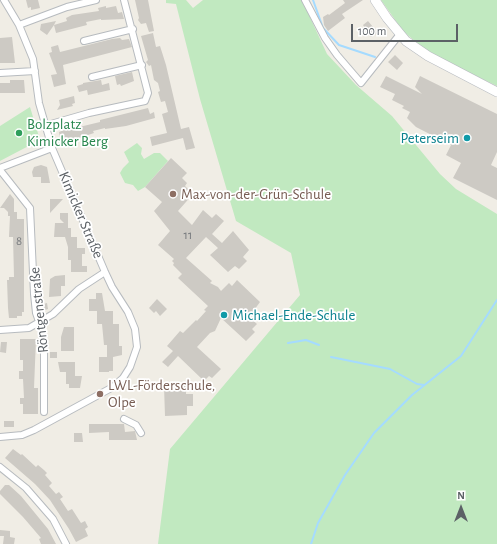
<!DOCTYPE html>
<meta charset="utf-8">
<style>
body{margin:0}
#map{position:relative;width:497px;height:544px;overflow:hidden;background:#f0ede5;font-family:"Alegreya Sans",sans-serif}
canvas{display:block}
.north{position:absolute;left:441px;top:488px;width:40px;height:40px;-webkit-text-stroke:3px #fff;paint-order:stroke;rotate:0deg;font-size:11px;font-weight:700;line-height:16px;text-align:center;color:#5c6166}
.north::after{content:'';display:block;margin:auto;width:14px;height:18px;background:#5c6166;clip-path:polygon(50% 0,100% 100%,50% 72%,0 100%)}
.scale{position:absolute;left:351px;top:24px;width:107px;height:18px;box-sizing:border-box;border:2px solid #5c6166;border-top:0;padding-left:5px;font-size:12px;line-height:14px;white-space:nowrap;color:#5c6166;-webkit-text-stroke:3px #fff;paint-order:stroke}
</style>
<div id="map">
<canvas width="497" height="544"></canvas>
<div class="north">N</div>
<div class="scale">100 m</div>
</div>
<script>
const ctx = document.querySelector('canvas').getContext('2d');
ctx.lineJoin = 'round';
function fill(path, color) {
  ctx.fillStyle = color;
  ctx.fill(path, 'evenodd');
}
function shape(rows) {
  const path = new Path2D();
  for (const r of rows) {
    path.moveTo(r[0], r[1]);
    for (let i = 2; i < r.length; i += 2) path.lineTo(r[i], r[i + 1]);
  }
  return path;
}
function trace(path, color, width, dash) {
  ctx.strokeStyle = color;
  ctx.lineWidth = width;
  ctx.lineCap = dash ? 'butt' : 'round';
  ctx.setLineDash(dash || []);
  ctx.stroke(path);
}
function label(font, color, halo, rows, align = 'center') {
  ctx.font = font + ' "Alegreya Sans",sans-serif';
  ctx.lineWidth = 3.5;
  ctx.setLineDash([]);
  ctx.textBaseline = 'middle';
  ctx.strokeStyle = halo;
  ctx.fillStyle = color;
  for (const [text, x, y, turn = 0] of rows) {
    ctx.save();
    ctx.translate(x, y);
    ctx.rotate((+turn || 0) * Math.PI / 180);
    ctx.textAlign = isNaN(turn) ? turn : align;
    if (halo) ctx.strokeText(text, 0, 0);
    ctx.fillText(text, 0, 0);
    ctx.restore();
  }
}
const green = shape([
 [166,0,186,0,193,8,203,0,302,0,327,54,356,85,392,116,440,174,456,189,497,214,497,544,158,544,170,449,300,295,291,253,236,221,200,99,176,4,166,3],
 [381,0,497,0,497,86,430,54,403,31],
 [30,107,40,140,0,161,0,126],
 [137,143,142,148,141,154,144,159,154,153,160,153,168,161,145,187,138,191,133,185,125,183,120,173,123,168,129,162,124,152]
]);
const stream = shape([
 [313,0,323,28,339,45,375,57],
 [288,343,306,340,319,345],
 [331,357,390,369,417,384,424,385],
 [311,544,318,523,345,475,374,433,412,395,461,356,497,300]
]);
const building = shape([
 [26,0,38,0,40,8,31,10,31,7,28,8],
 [135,0,148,0,154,31,149,32,146,23,141,24,138,20,139,18],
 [343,0,363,0,342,14,345,18,328,31,324,25,323,17,328,14,329,15,345,3],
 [106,6,106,8,116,6,118,13,122,12,124,19,101,20,101,19,86,22,87,25,56,33,54,25,47,35,40,30,41,24,56,21,54,25,67,21,66,18,72,15,99,11,98,8],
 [368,21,378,33,371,37,363,25],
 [153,33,156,47,160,46,166,65,181,129,189,127,195,148,186,150,183,138,152,146,150,137,167,133,162,114,168,112,165,101,161,102,158,92,160,91,158,83,154,80,151,65,149,66,146,62,148,60,141,36],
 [12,37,15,63,0,63,0,38],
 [120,38,122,40,129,39,132,47,63,65,66,84,54,87,51,75,57,74,49,53,52,52,51,47,58,45,60,52,112,39],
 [395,55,403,63,397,70,388,62],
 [132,72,134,81,121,86,120,84,117,85,115,76],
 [386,76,422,94,415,87,420,76,497,114,497,152,491,165,497,168,497,200,453,178,461,163,446,155,451,145,416,127,407,118,410,112,402,108,404,106,392,100,395,94,380,87],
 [10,80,24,80,25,93,0,93,0,83,10,83],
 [101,80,102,85,109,83,110,90,88,95,87,90,79,92,77,86,83,84,83,83],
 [74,96,75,103,72,104,73,106,57,110,60,105,59,100],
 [148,108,150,114,154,112,155,118,126,126,105,129,105,128,93,131,94,133,73,140,66,141,60,138,59,132,64,130,63,128,70,127,71,129,100,122,100,120],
 [171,158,187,173,182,178,187,183,185,186,193,194,178,211,192,225,203,210,212,218,216,214,224,221,212,234,222,243,233,231,249,250,243,257,247,261,239,269,235,266,228,272,210,255,218,248,206,237,186,258,212,281,210,283,218,287,221,291,229,283,232,286,237,280,260,302,249,317,257,324,252,329,255,332,246,341,221,318,215,331,210,333,197,347,221,369,212,378,209,376,204,381,178,356,168,367,162,362,173,351,167,346,180,331,183,333,196,320,197,321,206,311,204,310,208,306,178,278,182,274,173,265,174,263,172,261,174,259,158,245,170,231,154,211,162,202,145,187],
 [41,165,47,167,50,183,41,183,41,177,33,177,32,172,34,167],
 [10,194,14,199,14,212,17,212,17,219,24,219,24,312,22,312,22,316,17,316,17,318,9,318,8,308,7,280,9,280,9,277,14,277,13,237,9,237,10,216,8,216,8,212,4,208,0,208],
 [50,199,63,199,50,213],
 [60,213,68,213,68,228,71,228,71,237,77,237,77,248,85,248,85,254,82,254,82,266,87,266,87,272,71,272,71,260,68,260,68,247,65,237,54,237,55,223,64,223,60,219],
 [65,275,65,286,61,286,61,296,49,297,50,279,55,276],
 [96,293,102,293,105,311,113,311,113,324,119,324,119,346,122,346,122,355,113,357,113,371,109,371,109,372,99,372,99,357,107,357,107,345,104,345,102,324,97,324,97,311,89,311,89,299,96,299],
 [157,299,167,309,160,316,156,311,154,313,149,308],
 [47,303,48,309,42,311,40,305],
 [64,327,74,327,74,351,61,351,61,337],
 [20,339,36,339,34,388,38,388,38,414,23,414,23,404,20,404,20,398,24,398,23,379,19,379,19,371,23,371,23,360,20,360],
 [1,342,7,342,6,353,0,352],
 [50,352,57,352,57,358,50,358],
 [58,362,75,362,75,376,82,376,80,388,69,388,69,384,66,384,66,372,60,372],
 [186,385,186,394,193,394,193,406,187,406,187,415,165,416,164,386],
 [4,421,14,421,14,427,4,427],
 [89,424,124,424,125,432,135,431,137,440,109,440,109,432,89,433],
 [74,433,82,433,83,442,74,442],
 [13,449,21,455,22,454,36,467,38,465,44,470,47,473,45,475,52,483,49,486,56,494,59,492,63,497,60,499,68,511,72,509,81,523,85,521,88,527,85,529,88,536,76,542,69,529,50,500,35,484,5,458],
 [5,485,9,485,21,496,48,529,56,544,41,544,39,539,41,538,23,517,0,494,0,491],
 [0,530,10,531,10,537,15,538,14,544,3,544,4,536,0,536]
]);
const street = shape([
 [305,0,325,38,337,55,361,83,400,34],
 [19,25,67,7,96,0],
 [84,41,133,29],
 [0,73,35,71],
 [92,77,142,65],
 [44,126,89,113,145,101,148,93,124,0],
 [0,168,52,148],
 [0,170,30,208,34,294,36,313,42,330,44,354,44,412],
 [0,330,29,328,53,314,79,289,105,272],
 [124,419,136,425,141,433],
 [0,437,22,435,34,430,113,387,123,378,130,367,137,347,135,329,128,312,112,287,105,272,52,148,39,103,33,59,19,25,4,0],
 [0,467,26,488,53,519,66,544]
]);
const secondary = shape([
 [375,0,387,18,406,41,428,56,497,92]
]);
const markers = [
 [19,133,4,"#2e9e5b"],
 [467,138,4,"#0f9aa8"],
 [173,194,4,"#8d6e63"],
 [224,315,4,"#0f9aa8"],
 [100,394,4,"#8d6e63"]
];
const numberNames = [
 ["11",188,235],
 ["8",19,241]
];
const leisureNames = [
 ["Bolzplatz",27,124],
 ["Kimicker Berg",27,141]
];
const cultureNames = [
 ["Peterseim",459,138],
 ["Michael-Ende-Schule",232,315,"left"]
];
const educationNames = [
 ["Max-von-der-Grün-Schule",181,194],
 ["LWL-Förderschule,",108,385],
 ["Olpe",108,402]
];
const streetNames = [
 ["Kimicker Straße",81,215,67],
 ["Röntgenstraße",39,310,-96]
];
fill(green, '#c1e9c0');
trace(stream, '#a5dbff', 2);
fill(building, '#cdcac4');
trace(street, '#b7bbbf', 8);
trace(secondary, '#b8bcc1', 10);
trace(street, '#fff', 6);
trace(secondary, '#fff', 9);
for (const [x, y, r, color] of markers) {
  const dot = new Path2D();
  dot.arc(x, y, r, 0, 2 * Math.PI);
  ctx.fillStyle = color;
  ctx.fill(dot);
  trace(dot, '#fff', 1.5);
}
label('13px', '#787b7e', null, numberNames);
label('15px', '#27864d', '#fff', leisureNames, 'left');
label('15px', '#0d838f', '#fff', cultureNames, 'right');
label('15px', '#785e54', '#fff', educationNames, 'left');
label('15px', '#5c6166', '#fff', streetNames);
</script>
